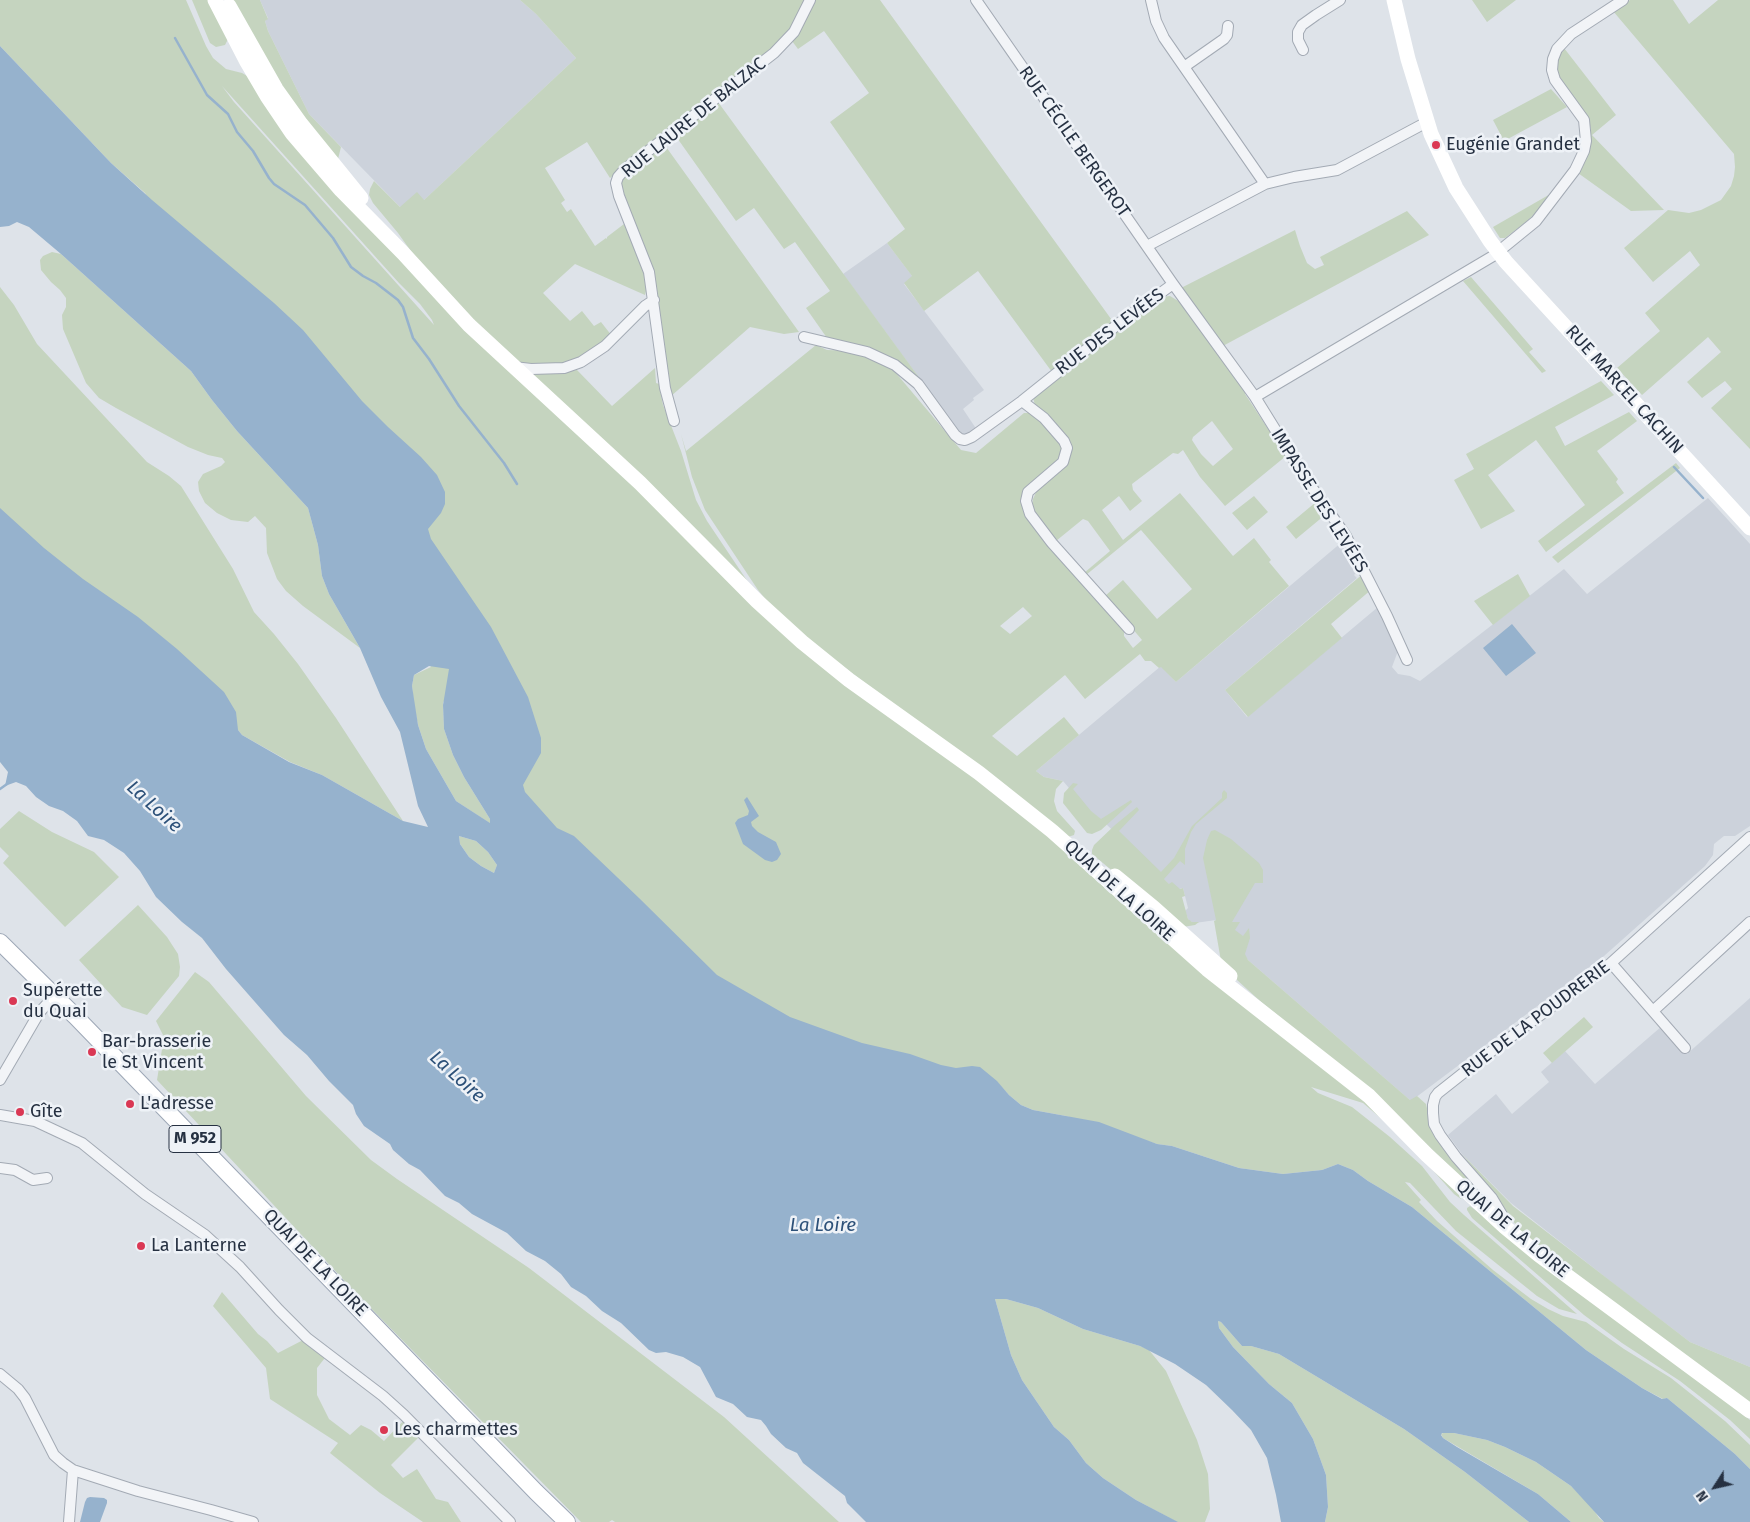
<!DOCTYPE html>
<meta charset="utf-8">
<style>
body{margin:0}
#map{position:relative;width:1750px;height:1522px;overflow:hidden;background:#dee3e9;font-family:"Fira Sans",sans-serif}
canvas{display:block}
.north{position:absolute;left:1690px;top:1462px;width:50px;height:50px;-webkit-text-stroke:4px #eef2f7;paint-order:stroke;rotate:235deg;font-size:14px;font-weight:700;line-height:20px;text-align:center;color:#263142}
.north::after{content:'';display:block;margin:auto;width:18px;height:22px;background:#263142;clip-path:polygon(50% 0,100% 100%,50% 72%,0 100%)}
</style>
<div id="map">
<canvas width="1750" height="1522"></canvas>
<div class="north">N</div>
</div>
<script>
const ctx = document.querySelector('canvas').getContext('2d');
ctx.lineJoin = 'round';
function fill(path, color) {
  ctx.fillStyle = color;
  ctx.fill(path, 'evenodd');
}
function shape(rows) {
  const path = new Path2D();
  for (const r of rows) {
    path.moveTo(r[0], r[1]);
    for (let i = 2; i < r.length; i += 2) path.lineTo(r[i], r[i + 1]);
  }
  return path;
}
function trace(path, color, width, dash) {
  ctx.strokeStyle = color;
  ctx.lineWidth = width;
  ctx.lineCap = dash ? 'butt' : 'round';
  ctx.setLineDash(dash || []);
  ctx.stroke(path);
}
function label(font, color, halo, rows, align = 'center') {
  ctx.font = font + ' "Fira Sans",sans-serif';
  ctx.lineWidth = 5;
  ctx.setLineDash([]);
  ctx.textBaseline = 'middle';
  ctx.strokeStyle = halo;
  ctx.fillStyle = color;
  for (const [text, x, y, turn = 0] of rows) {
    ctx.save();
    ctx.translate(x, y);
    ctx.rotate((+turn || 0) * Math.PI / 180);
    ctx.textAlign = isNaN(turn) ? turn : align;
    if (halo) ctx.strokeText(text, 0, 0);
    ctx.fillText(text, 0, 0);
    ctx.restore();
  }
}
const built = shape([
 [260,0,520,0,536,14,576,58,408,215,309,114,268,31,265,21,268,18],
 [887,243,913,277,904,284,984,390,973,398,974,400,963,409,977,430,965,436,961,435,843,274],
 [1708,498,1750,544,1750,826,1735,836,1724,836,1714,844,1713,855,1705,866,1604,956,1411,1101,1248,960,1216,920,1195,923,1189,921,1185,911,1188,908,1183,888,1175,890,1106,824,1086,808,1063,781,1044,777,1036,771,1161,666,1176,682,1342,542,1358,571,1354,575,1357,578,1225,690,1247,717,1378,607,1398,651,1392,667,1398,674,1410,676,1420,681,1564,569,1587,594],
 [1750,998,1750,1367,1690,1342,1623,1291,1511,1203,1462,1154,1448,1135,1496,1094,1512,1114,1549,1082,1541,1072,1565,1051,1595,1084,1662,1026,1687,1054]
]);
const green = shape([
 [0,0,186,0,206,46,213,58,226,69,242,73,249,77,264,99,602,455,739,589,965,767,1358,1094,1463,1198,1461,1199,1454,1194,1421,1157,1391,1127,1363,1103,1311,1087,1318,1093,1352,1107,1390,1137,1422,1166,1450,1202,1464,1215,1577,1314,1559,1309,1537,1296,1456,1231,1410,1183,1405,1182,1421,1200,1419,1202,1437,1221,1493,1270,1531,1299,1548,1309,1563,1316,1586,1322,1624,1349,1671,1378,1725,1421,1750,1445,1750,1469,1735,1454,1667,1398,1663,1399,1642,1388,1586,1350,1412,1207,1368,1181,1353,1170,1338,1164,1322,1170,1283,1174,1239,1168,1172,1146,1157,1144,1066,1116,1033,1110,1021,1105,1009,1095,998,1083,891,1058,595,947,443,701,444,729,453,755,464,777,490,819,491,824,456,801,426,749,418,725,414,705,412,686,414,675,431,667,145,193,111,163,0,46],
 [222,86,399,283,420,304,432,320,434,325,234,102],
 [192,0,210,0,228,39,225,45,216,47,210,43],
 [230,0,260,0,268,19,265,21,268,31,309,114,341,147,337,163,288,99],
 [520,0,807,0,784,41,635,156,610,178,587,142,545,168,565,200,561,203,567,212,571,209,595,246,606,238,607,239,607,237,624,224,646,277,647,287,645,295,575,264,543,293,570,321,582,311,594,326,601,322,612,336,599,346,564,366,516,363,423,268,398,233,373,203,369,195,370,189,374,181,400,207,417,192,424,200,576,58,536,14],
 [814,0,880,0,1114,323,1052,372,978,271,924,311,904,283,912,276,887,243,905,229,830,122,869,93,824,31,798,49,792,41],
 [1472,0,1516,0,1487,22],
 [1630,0,1673,0,1689,24,1718,0,1750,0,1750,449,1711,408,1732,389,1725,381,1702,398,1687,382,1721,352,1708,337,1642,395,1617,368,1660,331,1645,313,1700,265,1690,251,1653,282,1624,248,1668,210,1689,213,1701,210,1721,200,1731,186,1734,176,1735,167,1734,154,1613,11],
 [1564,48,1616,115,1592,135,1664,210,1631,211,1578,173,1589,152,1591,130,1589,121,1583,110,1560,86,1554,65],
 [1551,89,1567,107,1504,141,1493,120],
 [718,102,918,376,916,376,827,338,806,308,830,291,795,242,784,249,754,208,736,221,675,135],
 [664,144,799,332,784,334,750,327,670,397,661,331,621,182,623,177],
 [1552,193,1540,209,1526,222,1505,238,1500,238,1493,227],
 [1407,211,1429,235,1221,347,1181,288,1295,230,1300,246,1307,263,1315,269,1324,265,1320,257],
 [52,252,61,254,191,371,212,400,237,431,308,508,318,545,322,576,329,594,360,648,303,606,286,591,277,579,267,553,266,528,255,516,248,522,231,520,217,513,205,503,199,491,198,482,203,474,221,466,225,462,222,458,208,455,188,447,116,408,99,398,86,383,63,329,62,315,66,307,66,298,60,290,51,282,41,270,40,260,43,256],
 [1471,277,1533,349,1529,352,1546,371,1542,373,1463,281],
 [0,287,14,305,37,344,147,462,169,476,181,486,233,569,254,612,274,634,298,664,336,718,403,821,322,775,290,762,242,735,238,730,0,592],
 [1170,296,1180,302,1245,388,1245,394,1286,456,1225,506,1200,477,1183,450,1178,454,1173,453,1132,484,1133,490,1142,501,1130,511,1119,496,1102,510,1123,540,1180,493,1233,556,1254,538,1271,560,1269,562,1289,586,1176,682,1161,667,1159,668,1151,661,1145,661,1140,654,1085,699,1065,675,992,736,1017,756,1064,717,1079,735,1036,771,1044,777,1063,781,1056,789,1054,801,1057,811,1075,831,1074,835,1068,837,819,648,772,607,758,590,705,510,692,477,681,434,686,451,816,345,827,350,853,351,890,366,961,450,976,453,1024,413,1030,413,1056,435,1065,455,1023,502,1035,529,1078,578,1098,603,1101,601,1124,629,1124,636,1133,648,1142,640,1105,596,1123,580,1157,619,1192,589,1141,530,1086,575,1084,573,1110,551,1088,521,1083,519,1056,541,1032,509,1033,499,1037,490,1063,468,1070,458,1071,448,1035,406,1033,397,1161,297],
 [1212,421,1233,449,1213,466,1201,454,1192,440,1193,437],
 [1023,607,1032,616,1010,634,1000,626],
 [655,368,656,383,659,384,663,405,681,451,696,500,707,521,748,582,528,373,577,370,612,406],
 [1601,381,1614,395,1555,427,1565,446,1629,412,1637,421,1597,451,1618,479,1616,482,1624,493,1546,552,1538,541,1585,505,1536,440,1488,475,1515,511,1481,529,1454,480,1474,469,1466,454],
 [1676,463,1680,468,1558,563,1552,557],
 [1254,496,1268,512,1247,530,1232,513],
 [1316,502,1325,515,1296,539,1286,527],
 [1364,573,1372,589,1331,624,1342,638,1248,717,1225,690],
 [1518,574,1530,596,1493,625,1474,601],
 [1073,783,1078,784,1073,789,1091,811,1101,819,1131,800,1132,802,1101,830,1092,834,1087,833,1063,803,1064,793],
 [1224,790,1227,793,1227,798,1196,824,1191,832,1185,849,1185,865,1180,861,1164,879,1169,884,1172,882,1180,889,1183,888,1185,896,1182,897,1188,919,1192,922,1199,922,1195,925,1183,927,1115,873,1092,854,1092,850,1094,845,1115,825,1137,807,1139,810,1119,831,1161,872,1174,858,1192,826,1222,798,1222,793],
 [19,811,52,832,94,852,119,877,65,927,3,863,9,856,0,847,0,829],
 [1215,830,1231,839,1259,863,1263,870,1263,883,1255,883,1232,922,1240,922,1235,930,1243,936,1249,928,1250,938,1245,954,1248,960,1410,1100,1417,1096,1426,1104,1430,1121,1482,1194,1478,1194,1380,1099,1260,1001,1225,969,1221,961,1214,921,1216,920,1203,858,1207,840,1211,831],
 [459,836,476,841,488,852,497,865,494,873,481,866,469,857,460,844],
 [138,905,167,937,178,954,180,967,179,976,147,1015,122,1007,79,960],
 [195,972,209,982,306,1096,371,1160,397,1179,529,1268,724,1417,839,1522,615,1522,612,1520,609,1522,581,1522,353,1290,157,1080,164,1037,156,1021],
 [1584,1017,1593,1027,1552,1063,1543,1053],
 [1462,1154,1513,1206,1690,1342,1750,1367,1750,1405,1541,1248,1520,1231,1497,1197],
 [1470,1206,1750,1420,1750,1439,1730,1420,1680,1381,1622,1343,1584,1315,1472,1218,1467,1210,1467,1208],
 [222,1292,258,1334,267,1341,278,1353,307,1338,328,1354,317,1368,317,1395,329,1419,350,1435,361,1425,371,1430,384,1441,407,1417,423,1433,391,1465,403,1478,417,1469,436,1499,448,1502,461,1522,423,1522,380,1493,330,1453,338,1443,270,1399,266,1368,213,1306],
 [995,1299,1006,1299,1038,1308,1083,1329,1140,1346,1149,1350,1166,1371,1197,1440,1208,1474,1210,1509,1205,1522,1177,1522,1136,1500,1103,1478,1086,1463,1069,1440,1054,1427,1022,1380,1011,1355],
 [1218,1321,1221,1322,1242,1346,1251,1346,1279,1354,1404,1429,1465,1472,1529,1522,1325,1522,1328,1507,1326,1475,1313,1439,1292,1403,1269,1384,1233,1347,1219,1328],
 [1445,1432,1454,1433,1487,1440,1505,1447,1536,1462,1571,1486,1592,1507,1599,1518,1604,1522,1571,1522,1538,1494,1443,1438,1441,1434]
]);
const water = shape([
 [0,46,111,163,152,200,274,303,303,330,362,401,388,427,421,457,437,475,445,492,445,504,441,513,428,529,431,539,491,627,528,697,541,738,541,753,523,785,525,792,557,828,574,836,639,898,717,975,790,1017,862,1043,910,1054,941,1065,956,1068,972,1066,980,1067,997,1081,1009,1095,1021,1105,1033,1110,1099,1122,1157,1144,1172,1146,1239,1168,1283,1174,1322,1170,1338,1164,1353,1170,1368,1181,1412,1207,1586,1350,1642,1388,1662,1399,1667,1398,1735,1454,1750,1469,1750,1522,1604,1522,1571,1486,1536,1462,1505,1447,1487,1440,1454,1433,1442,1433,1441,1435,1443,1438,1457,1447,1538,1494,1571,1522,1529,1522,1465,1472,1404,1429,1279,1354,1251,1346,1242,1346,1221,1322,1218,1321,1219,1328,1233,1347,1269,1384,1292,1403,1313,1439,1326,1475,1328,1507,1325,1522,1281,1522,1276,1495,1267,1458,1251,1430,1232,1410,1206,1385,1175,1364,1140,1346,1083,1329,1038,1308,1006,1299,995,1299,1011,1355,1022,1380,1054,1427,1069,1440,1086,1463,1103,1478,1136,1500,1178,1522,866,1522,847,1503,845,1496,803,1463,797,1453,786,1448,771,1434,766,1426,761,1420,747,1417,733,1404,716,1397,700,1367,683,1357,666,1352,656,1353,649,1350,621,1323,602,1311,586,1296,571,1287,561,1274,545,1261,526,1251,507,1233,472,1214,459,1203,445,1196,420,1170,409,1164,393,1150,390,1144,364,1126,356,1114,353,1105,329,1081,307,1055,284,1035,226,969,202,938,182,922,156,897,140,871,124,853,104,840,88,836,77,821,63,811,49,806,36,797,26,786,16,782,5,786,8,772,0,762,0,508,44,548,83,579,138,617,177,649,224,692,236,712,238,730,242,735,289,762,322,775,403,821,428,827,418,806,400,732,381,697,360,648,329,594,322,576,318,545,308,508,237,431,212,400,191,371,61,254,29,227,17,222,9,226,0,227],
 [429,666,449,669,443,705,444,729,453,755,464,777,490,819,490,823,456,801,426,749,418,725,412,686,414,675],
 [459,836,476,841,488,852,497,865,494,873,481,866,469,857,460,844],
 [1512,624,1536,653,1506,676,1483,648],
 [747,797,759,816,751,822,752,826,758,832,776,842,781,854,777,860,772,862,765,860,743,844,735,823,738,819,748,815,749,811,744,800],
 [90,1497,104,1498,107,1500,107,1503,100,1522,80,1522,85,1502,87,1498]
]);
const stream = shape([
 [175,38,207,95,228,114,237,132,253,151,269,178,274,184,305,205,333,238,351,267,363,276,376,283,398,300,403,307,413,338,429,359,459,406,504,463,517,484],
 [1674,467,1703,498],
 [0,789,7,784]
]);
const street = shape([
 [976,0,1173,284,1255,397,1493,256,1536,221,1575,170,1584,151,1586,141,1584,120,1555,80,1552,70,1553,59,1557,49,1571,34,1623,0],
 [1151,0,1156,21,1164,38,1265,184],
 [1303,50,1298,40,1298,32,1302,25,1316,15,1340,0],
 [1184,67,1224,39,1227,35,1228,26],
 [1147,246,1265,184,1294,177,1337,170,1427,122],
 [804,337,867,352,895,365,918,384,955,435,960,439,965,440,972,437,1022,401,1122,321,1173,284],
 [514,367,531,369,564,368,581,362,605,346,645,306,654,300],
 [1255,397,1304,476,1346,536,1387,616,1407,660],
 [1022,401,1044,418,1064,441,1067,448,1063,462,1028,492,1026,501,1030,514,1052,543,1129,629],
 [674,421,665,388,649,272,619,196,616,183,618,177,625,169,774,53,794,32,810,0],
 [1611,963,1685,1048],
 [1653,1011,1750,922],
 [0,1080,39,1013,54,996],
 [0,1115,35,1121,82,1143,145,1194,205,1235,240,1267,279,1310,307,1338,383,1396,404,1415,510,1522],
 [0,1168,15,1170,33,1180,47,1178],
 [1505,1226,1504,1218,1492,1198,1456,1157,1440,1135,1434,1124,1433,1113,1433,1105,1435,1097,1438,1093,1481,1059,1611,963,1750,837],
 [0,1374,18,1389,25,1398,54,1455,63,1463,73,1470,138,1491,211,1510,253,1522],
 [69,1522,73,1470]
]);
const secondary = shape([
 [215,0,247,62,267,96,292,133,341,190,403,253,469,325,640,483,757,601,802,642,849,680,979,773,1052,831,1207,969,1369,1096,1427,1155,1505,1227,1539,1255,1750,1411],
 [1394,0,1408,59,1431,134,1456,188,1490,241,1506,262,1750,528],
 [229,6,276,89,301,124,361,198],
 [1115,876,1154,908,1230,976]
]);
const primary = shape([
 [0,942,75,1016,536,1492,567,1522]
]);
const markers = [
 [1436,145,5,"#da3854"],
 [13,1001,5,"#da3854"],
 [92,1052,5,"#da3854"],
 [130,1104,5,"#da3854"],
 [20,1112,5,"#da3854"],
 [141,1246,5,"#da3854"],
 [384,1430,5,"#da3854"]
];
const shields = [
 [195,1139,52]
];
const shieldNames = [
 ["M 952",195,1139]
];
const streetNames = [
 ["RUE LAURE DE BALZAC",694,118,-39],
 ["RUE CÉCILE BERGEROT",1074,142,55],
 ["RUE DES LEVÉES",1110,332,-37],
 ["RUE MARCEL CACHIN",1624,390,48],
 ["IMPASSE DES LEVÉES",1319,501,58],
 ["QUAI DE LA LOIRE",1119,891,42],
 ["RUE DE LA POUDRERIE",1536,1019,-37],
 ["QUAI DE LA LOIRE",1512,1229,40],
 ["QUAI DE LA LOIRE",315,1263,46]
];
const poiNames = [
 ["Eugénie Grandet",1446,145],
 ["Supérette",23,991],
 ["du Quai",23,1012],
 ["Bar-brasserie",102,1042],
 ["le St Vincent",102,1063],
 ["L'adresse",140,1104],
 ["Gîte",30,1112],
 ["La Lanterne",151,1246],
 ["Les charmettes",394,1430]
];
const waterNames = [
 ["La Loire",154,807,42],
 ["La Loire",457,1077,42],
 ["La Loire",823,1226]
];
fill(built, '#ccd2db');
fill(green, '#c5d4bf');
fill(water, '#96b2cd');
trace(stream, '#96b2cd', 2.5);
trace(street, '#a3aab4', 12);
trace(primary, '#9da7b6', 18);
trace(street, '#f2f4f7', 10);
trace(secondary, '#fff', 15);
trace(primary, '#fff', 16);
for (const [x, y, r, color] of markers) {
  const dot = new Path2D();
  dot.arc(x, y, r, 0, 2 * Math.PI);
  ctx.fillStyle = color;
  ctx.fill(dot);
  trace(dot, '#eef2f7', 2);
}
for (const [x, y, w] of shields) {
  const box = new Path2D();
  box.roundRect(x - w / 2, y - 13.5, w, 27, 4);
  ctx.fillStyle = '#eef2f7';
  ctx.fill(box);
  trace(box, '#263142', 1);
}
label('bold 16px', '#263142', null, shieldNames);
label('18px', '#263142', '#eef2f7', streetNames);
label('18px', '#263142', '#eef2f7', poiNames, 'left');
label('italic 19px', '#2d5179', '#eef2f7', waterNames);
</script>
